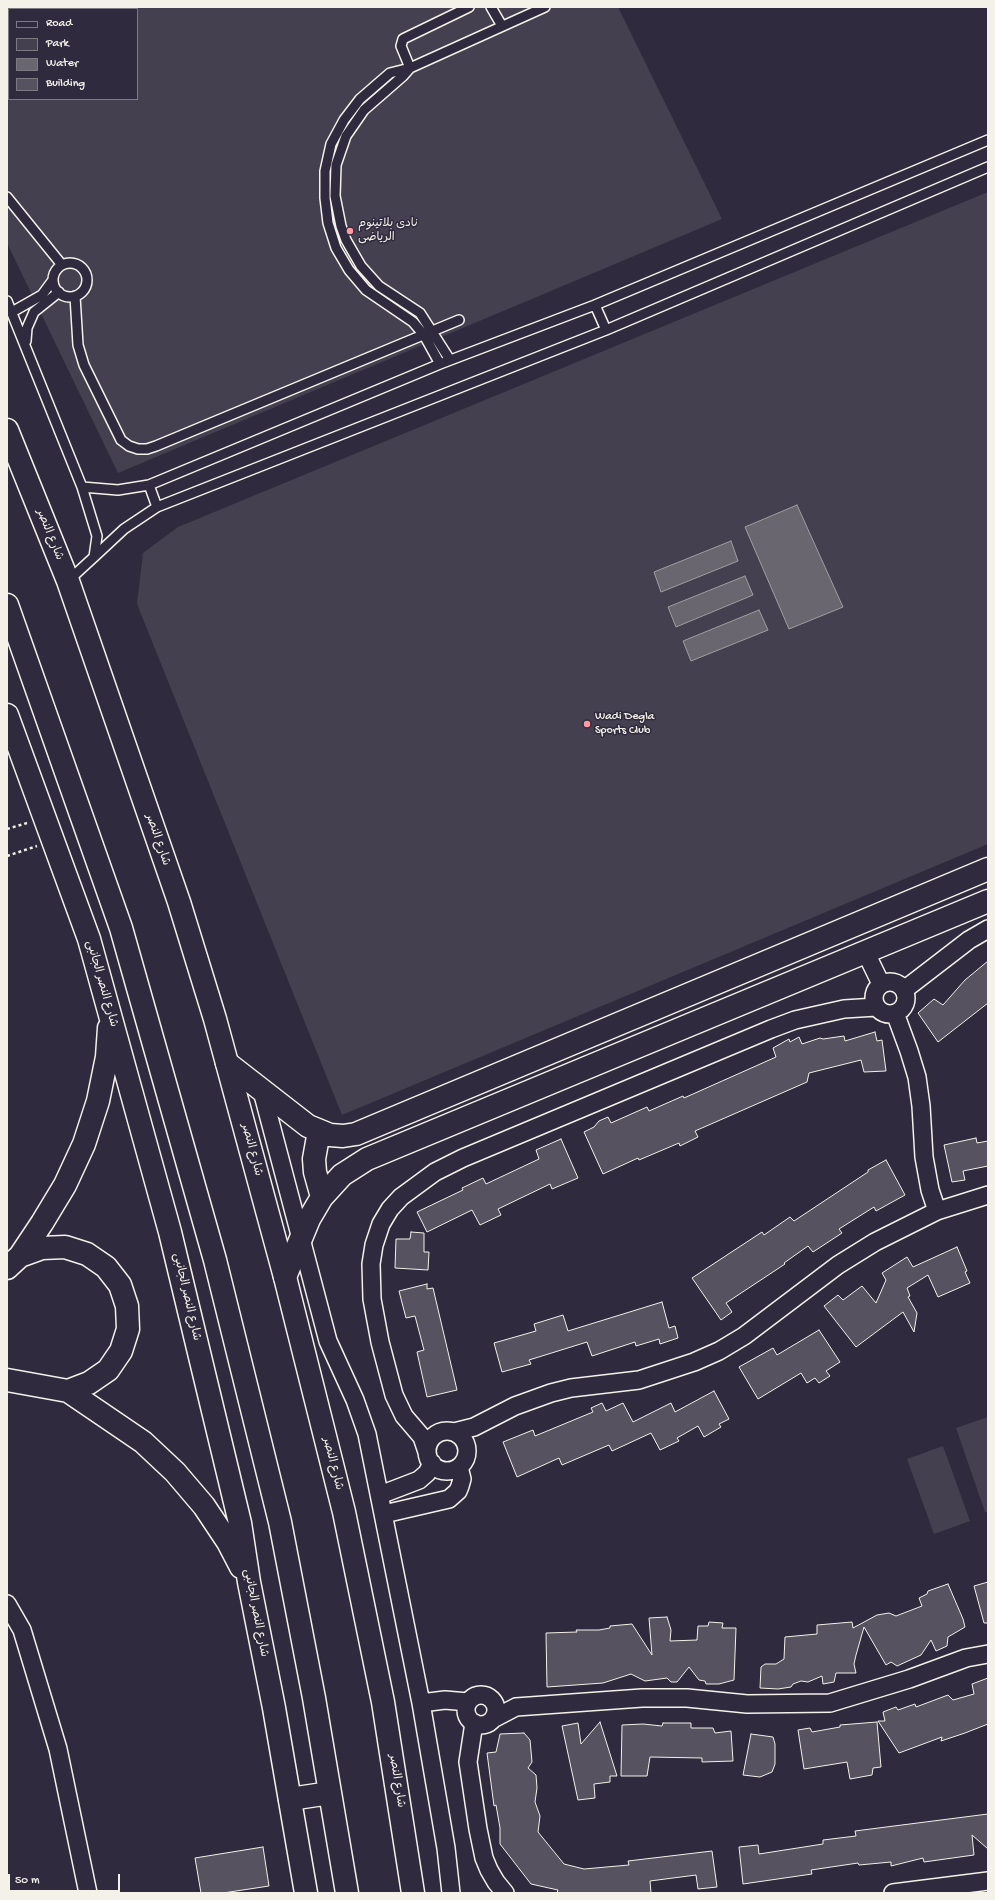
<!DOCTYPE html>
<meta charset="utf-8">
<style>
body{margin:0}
#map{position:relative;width:995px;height:1900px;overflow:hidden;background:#2f2a3d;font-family:"Gochi Hand",sans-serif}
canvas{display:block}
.frame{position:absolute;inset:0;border:8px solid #f4f1e8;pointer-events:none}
.legend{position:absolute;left:8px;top:8px;width:130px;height:92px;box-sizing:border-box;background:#2f2a3d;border:1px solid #7e7a81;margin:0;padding:5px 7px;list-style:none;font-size:12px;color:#f4f1e8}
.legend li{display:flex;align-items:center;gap:8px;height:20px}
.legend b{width:20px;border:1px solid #7e7a81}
.scale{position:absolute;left:8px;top:1874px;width:112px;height:18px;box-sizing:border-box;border:2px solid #f4f1e8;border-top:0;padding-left:5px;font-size:12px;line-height:14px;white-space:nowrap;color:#f4f1e8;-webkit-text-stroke:3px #2f2a3d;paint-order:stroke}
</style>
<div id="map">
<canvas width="995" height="1900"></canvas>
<div class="frame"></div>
<ul class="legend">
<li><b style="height:5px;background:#2f2a3d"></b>Road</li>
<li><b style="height:11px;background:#454050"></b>Park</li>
<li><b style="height:11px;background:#6a6670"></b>Water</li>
<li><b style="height:11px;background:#56525f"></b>Building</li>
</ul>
<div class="scale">50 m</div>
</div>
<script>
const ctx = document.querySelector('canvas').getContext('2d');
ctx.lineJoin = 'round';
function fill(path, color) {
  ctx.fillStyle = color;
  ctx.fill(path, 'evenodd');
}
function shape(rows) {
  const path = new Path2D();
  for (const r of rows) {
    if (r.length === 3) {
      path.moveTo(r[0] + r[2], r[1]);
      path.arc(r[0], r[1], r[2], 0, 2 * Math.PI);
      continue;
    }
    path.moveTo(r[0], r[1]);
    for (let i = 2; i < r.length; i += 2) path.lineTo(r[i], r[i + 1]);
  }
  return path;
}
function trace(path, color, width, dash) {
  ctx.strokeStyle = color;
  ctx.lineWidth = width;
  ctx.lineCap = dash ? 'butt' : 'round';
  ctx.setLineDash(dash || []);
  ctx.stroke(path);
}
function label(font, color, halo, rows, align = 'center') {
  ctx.font = font + ' "Gochi Hand","Playpen Sans Arabic",sans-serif';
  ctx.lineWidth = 3;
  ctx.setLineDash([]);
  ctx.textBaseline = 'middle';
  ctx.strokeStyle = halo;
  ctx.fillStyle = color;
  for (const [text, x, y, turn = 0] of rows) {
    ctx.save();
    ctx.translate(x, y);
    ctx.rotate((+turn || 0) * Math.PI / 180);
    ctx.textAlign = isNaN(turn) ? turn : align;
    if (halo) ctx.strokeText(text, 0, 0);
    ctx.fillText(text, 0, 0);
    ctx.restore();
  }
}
const green = shape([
 [7,7,618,7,722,219,118,473,7,243],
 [9,9,137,9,137,99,9,99],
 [988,192,988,844,342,1115,137,604,143,553,178,527],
 [988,1417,988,1512,985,1512,956,1428],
 [943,1446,970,1521,934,1534,907,1459]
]);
const water = shape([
 [797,505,843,607,789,629,745,527,797,505],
 [731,541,738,561,661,592,654,572,731,541],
 [745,576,753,595,676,627,668,607,745,576],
 [759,610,768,630,691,661,683,641,759,610]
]);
const building = shape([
 [988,961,988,1003,938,1042,918,1013,934,999,943,1005,965,980,988,961],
 [875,1032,877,1041,882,1040,886,1071,864,1072,861,1060,809,1073,807,1082,695,1131,698,1137,680,1146,679,1143,639,1160,638,1158,603,1174,584,1132,594,1127,599,1121,608,1117,611,1123,647,1107,649,1111,683,1096,684,1098,776,1057,773,1048,789,1039,790,1042,799,1037,802,1044,820,1038,823,1039,844,1036,845,1041,875,1032],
 [976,1138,977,1143,988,1141,988,1166,963,1171,965,1180,952,1182,944,1145,976,1138],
 [561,1139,578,1178,552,1189,550,1184,498,1209,501,1215,480,1225,472,1210,427,1232,417,1212,463,1190,462,1188,483,1178,486,1184,539,1159,536,1150,561,1139],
 [886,1160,905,1195,876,1211,874,1207,839,1229,842,1233,813,1252,808,1246,784,1263,785,1264,726,1303,732,1312,721,1320,692,1278,762,1232,764,1235,790,1217,794,1221,868,1172,868,1170,886,1160],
 [411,1232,424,1233,424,1252,429,1252,428,1270,395,1268,396,1239,410,1239,411,1232],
 [957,1247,967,1271,965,1272,970,1283,938,1297,928,1275,907,1288,910,1296,908,1297,917,1313,914,1332,903,1312,856,1347,824,1306,838,1295,843,1300,862,1286,876,1303,886,1280,882,1273,907,1257,913,1267,957,1247],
 [427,1284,427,1289,433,1288,457,1390,427,1397,417,1352,424,1350,415,1316,406,1318,399,1291,427,1284],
 [662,1302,669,1328,675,1326,678,1338,660,1344,659,1339,636,1346,635,1342,592,1356,587,1342,529,1360,531,1364,502,1372,494,1343,536,1331,534,1324,563,1315,568,1331,662,1302],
 [819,1330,840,1362,826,1371,830,1376,819,1383,815,1378,807,1383,801,1373,758,1399,739,1367,773,1348,777,1355,819,1330],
 [714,1391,729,1419,719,1424,721,1427,704,1437,698,1426,677,1438,679,1441,660,1450,651,1433,612,1451,609,1445,562,1465,559,1458,517,1477,503,1442,533,1430,535,1436,593,1412,591,1408,602,1403,606,1411,623,1403,633,1422,671,1403,675,1412,714,1391],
 [988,1582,988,1623,984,1623,974,1586,988,1582],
 [948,1584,963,1619,965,1627,948,1637,947,1646,936,1651,931,1640,921,1655,897,1666,891,1662,886,1665,864,1627,856,1655,854,1664,856,1673,836,1673,834,1682,823,1684,822,1676,808,1682,801,1681,793,1684,791,1687,778,1689,760,1688,761,1667,765,1664,776,1664,784,1659,785,1637,817,1634,817,1625,852,1622,853,1628,877,1615,889,1613,896,1616,922,1606,919,1598,927,1594,928,1591,948,1584],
 [667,1617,671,1630,670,1641,697,1640,698,1626,708,1626,709,1622,723,1623,722,1628,736,1628,734,1680,719,1684,706,1684,705,1681,699,1680,689,1667,677,1682,671,1682,667,1678,645,1681,631,1674,603,1683,547,1687,546,1633,577,1632,576,1630,599,1630,610,1628,610,1626,632,1624,652,1655,649,1618,667,1617],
 [988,1678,988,1724,965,1733,941,1741,942,1737,899,1753,878,1721,885,1721,883,1712,896,1707,898,1710,915,1704,916,1707,948,1695,953,1700,974,1694,972,1684,988,1678],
 [600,1722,617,1776,610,1776,610,1782,594,1784,595,1798,578,1800,562,1726,578,1723,581,1744,600,1722],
 [877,1722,881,1767,873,1768,872,1775,850,1779,847,1762,804,1769,798,1730,810,1728,812,1732,840,1727,840,1725,877,1722],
 [663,1723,691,1723,691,1728,713,1728,715,1733,731,1731,733,1761,702,1762,702,1758,650,1757,647,1776,621,1776,622,1725,643,1724,662,1726,663,1723],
 [524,1733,530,1740,532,1762,528,1768,536,1775,537,1788,535,1802,540,1816,538,1832,564,1864,584,1869,629,1865,628,1861,712,1851,717,1887,698,1889,696,1875,650,1881,651,1893,557,1893,558,1890,531,1884,500,1844,500,1828,496,1805,494,1806,487,1753,496,1752,500,1734,524,1733],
 [751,1734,773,1737,775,1744,775,1764,772,1772,760,1777,743,1775,751,1734],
 [988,1814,988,1849,972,1835,974,1855,924,1862,923,1858,891,1866,891,1862,859,1865,858,1863,811,1870,812,1874,743,1884,739,1847,758,1845,759,1854,823,1844,823,1840,856,1836,855,1831,988,1814],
 [263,1847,269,1886,223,1893,201,1893,195,1858,263,1847]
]);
const path = shape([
 [7,829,27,823],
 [7,856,37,846]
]);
const lane = shape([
 [491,7,502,26],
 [410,68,403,76,364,110,346,136,336,165,335,196,341,226,346,240,361,266,379,286,420,313,450,360],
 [410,68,401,46,403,39,469,7],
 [7,197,62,265],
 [70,280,17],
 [75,296,78,345,84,365,121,440,129,446,138,449,147,449,156,446,459,320],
 [7,301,82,487,97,536,94,557,69,580],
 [595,305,606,330],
 [12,312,42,295,53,280],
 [26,341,27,328,34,312,59,292],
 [440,364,424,335,413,322,366,290,349,270,336,248,328,223,325,198,325,171,331,144,344,120,360,99,390,73,410,68,545,7],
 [149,485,157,507],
 [82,487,118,490,149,485,440,364,595,305,988,140],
 [94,557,124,529,157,507,606,330,988,167]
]);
const street = shape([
 [866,953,881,984],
 [890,998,16],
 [904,990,969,940,988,929],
 [895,1013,909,1051,917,1077,921,1106,924,1157,930,1190,937,1211],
 [262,1091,328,1341,355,1400,367,1434,421,1703,446,1848,451,1893],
 [447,1451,20],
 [454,1432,474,1427,515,1406,551,1393,571,1388,639,1380,694,1362,719,1351,744,1336,838,1265,875,1242,937,1211,988,1195],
 [427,1452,422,1437,404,1416,394,1395,380,1342,372,1299,371,1264,374,1245,381,1224,390,1209,401,1197,435,1172,463,1158,771,1029,795,1020,844,1009,876,1007],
 [380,1495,419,1480,427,1473,432,1463],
 [384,1514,449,1499,458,1491,460,1486,462,1479,459,1467],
 [7,1604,22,1630,58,1749,88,1893],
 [481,1710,15],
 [421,1703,445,1700,468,1702],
 [493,1719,516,1707,642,1698,687,1698,747,1704,830,1703,909,1679,966,1658,988,1654],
 [474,1723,468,1762,478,1829,484,1858,489,1870,496,1882,505,1893],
 [893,1893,988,1881]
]);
const secondary = shape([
 [7,715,89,939,170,1232,240,1523,249,1582,274,1708,306,1893],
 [227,1063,308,1126,330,1135,343,1136,356,1134,988,869],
 [319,1131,314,1159,315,1172,322,1197],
 [20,1256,42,1248,65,1247,87,1254,106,1267,120,1285,127,1306,128,1329,121,1351,108,1370,89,1383,68,1391],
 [7,1268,20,1256,42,1223,65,1185,84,1144,98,1101,107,1057,109,1028],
 [285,1277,309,1219,322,1197,342,1175,367,1159,988,901],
 [7,1380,68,1391,143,1442,175,1472,204,1506,228,1542,241,1567]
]);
const primary = shape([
 [7,430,68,581,179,902,215,1019,285,1277,344,1512,383,1702,413,1893],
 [7,605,121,928,215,1260,280,1522,314,1698,347,1893],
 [290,1799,330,1793]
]);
const markers = [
 [350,231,4,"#ff9aa2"],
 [587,724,4,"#ff9aa2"]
];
const poiNames = [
 ["نادى بلاتينوم",358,224],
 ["الرياضى",358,238],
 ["Wadi Degla",595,717],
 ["Sports Club",595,731]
];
const streetNames = [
 ["شارع النصر",49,535,68],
 ["شارع النصر",157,840,71],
 ["شارع النصر الجانبى",101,984,74],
 ["شارع النصر",251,1150,75],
 ["شارع النصر الجانبى",186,1297,77],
 ["شارع النصر",332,1464,76],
 ["شارع النصر الجانبى",255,1613,79],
 ["شارع النصر",396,1781,81]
];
fill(green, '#454050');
fill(water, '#6a6670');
trace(water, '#a19ea0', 1);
fill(building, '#56525f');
trace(building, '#f4f1e8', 1);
trace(lane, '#f4f1e8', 12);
trace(street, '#f4f1e8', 20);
trace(secondary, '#f4f1e8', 25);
trace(primary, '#f4f1e8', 25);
trace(path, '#f4f1e8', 2.5, [3, 3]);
trace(lane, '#2f2a3d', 9);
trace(street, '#2f2a3d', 17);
trace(secondary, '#2f2a3d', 22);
trace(primary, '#2f2a3d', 22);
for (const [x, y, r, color] of markers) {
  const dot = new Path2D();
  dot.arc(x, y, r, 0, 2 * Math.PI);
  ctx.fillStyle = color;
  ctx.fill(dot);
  trace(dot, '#2f2a3d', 1.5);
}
label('12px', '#f4f1e8', '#2f2a3d', poiNames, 'left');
label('12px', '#f4f1e8', '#2f2a3d', streetNames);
</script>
